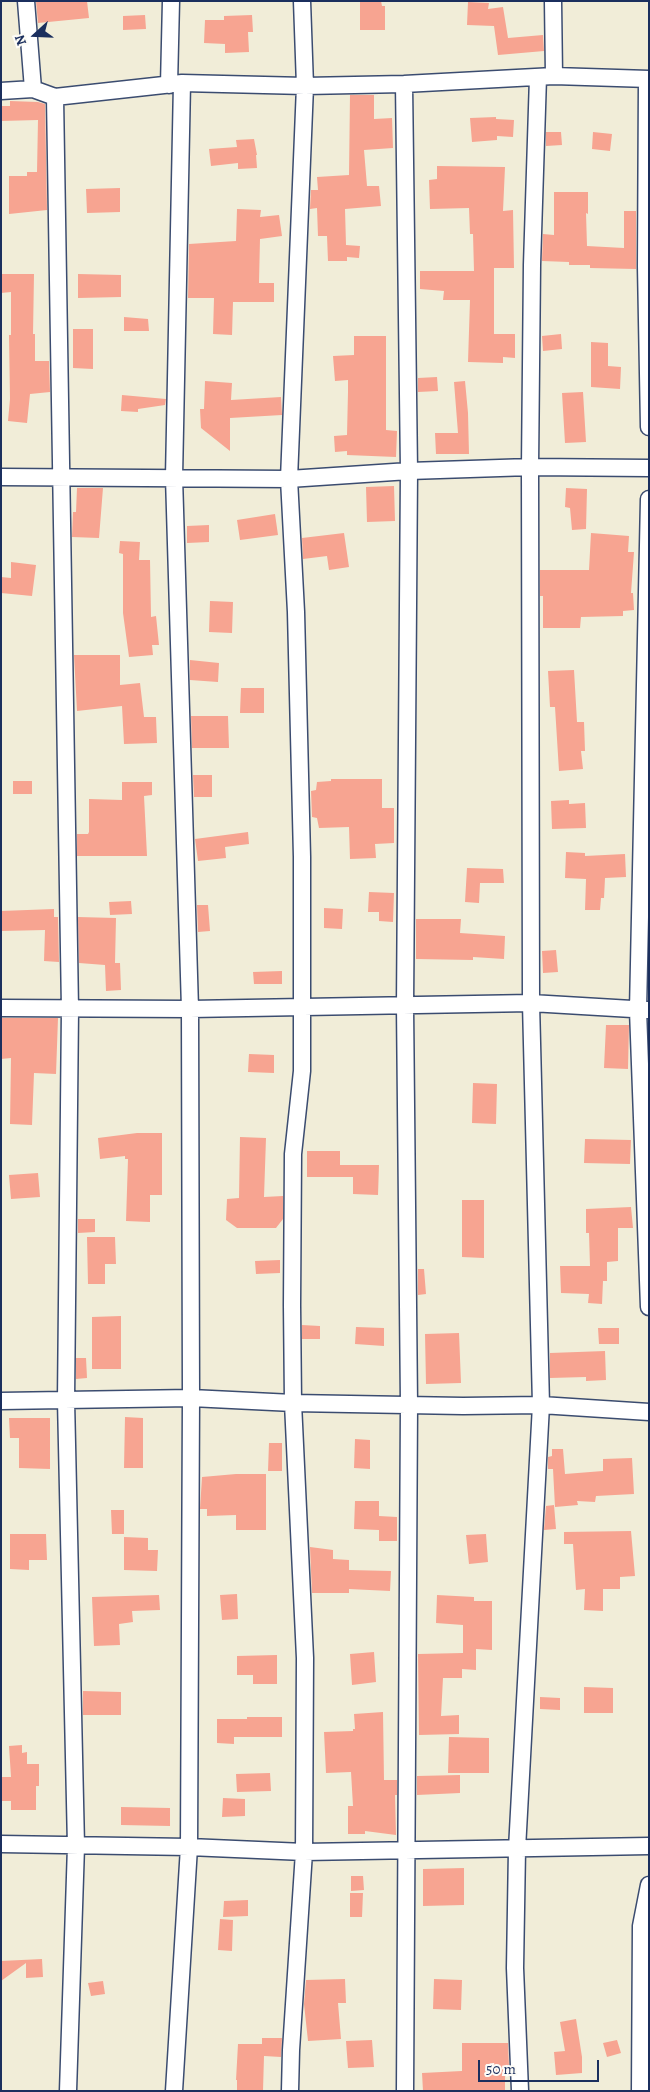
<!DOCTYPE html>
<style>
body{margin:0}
#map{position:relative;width:650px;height:2092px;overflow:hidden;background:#f1edd8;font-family:Alegreya,serif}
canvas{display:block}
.frame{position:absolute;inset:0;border:2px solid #1b2f5e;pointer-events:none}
.north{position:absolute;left:10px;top:10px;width:50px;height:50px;-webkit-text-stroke:4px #fdfcf7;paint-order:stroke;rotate:250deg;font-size:14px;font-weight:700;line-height:20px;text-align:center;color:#1b2f5e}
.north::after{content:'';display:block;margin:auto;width:18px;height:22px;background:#1b2f5e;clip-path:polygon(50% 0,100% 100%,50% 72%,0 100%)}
.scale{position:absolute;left:478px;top:2060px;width:121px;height:22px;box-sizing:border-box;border:2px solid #1b2f5e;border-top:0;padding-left:6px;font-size:15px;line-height:18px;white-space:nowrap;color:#1b2f5e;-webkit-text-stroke:4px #fdfcf7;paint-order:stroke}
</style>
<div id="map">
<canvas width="650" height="2092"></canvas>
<div class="frame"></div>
<div class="north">N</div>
<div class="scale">50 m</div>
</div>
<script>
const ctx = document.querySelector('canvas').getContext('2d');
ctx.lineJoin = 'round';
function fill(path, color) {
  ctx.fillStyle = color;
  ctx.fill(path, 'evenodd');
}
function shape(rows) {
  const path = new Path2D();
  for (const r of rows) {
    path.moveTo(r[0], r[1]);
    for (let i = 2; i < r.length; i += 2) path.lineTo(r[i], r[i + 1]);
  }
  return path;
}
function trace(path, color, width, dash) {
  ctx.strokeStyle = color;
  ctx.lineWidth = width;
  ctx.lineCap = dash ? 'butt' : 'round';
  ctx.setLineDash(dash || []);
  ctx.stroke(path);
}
const building = shape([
 [36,1,87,1,89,18,38,23],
 [360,1,381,1,382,6,385,6,385,30,360,30],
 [468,2,489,3,488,9,503,7,508,38,543,35,544,51,498,55,494,26,467,25],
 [145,15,146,29,123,30,123,16],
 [252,15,253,32,248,32,249,52,225,53,225,44,204,43,205,20,224,20,224,16],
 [350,95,374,95,374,119,392,118,393,148,364,150,367,186,379,186,381,206,345,209,346,245,360,246,359,258,347,257,347,261,328,261,327,236,318,236,317,208,310,209,311,190,318,190,317,177,349,175],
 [10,101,38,102,45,104,47,210,9,214,9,176,27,176,27,172,37,172,38,120,1,121,1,106,10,106],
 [496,117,496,119,514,120,513,137,497,136,497,140,472,142,470,118],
 [546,132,561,132,562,145,546,146],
 [593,132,612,134,610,151,592,149],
 [254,139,257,155,256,155,257,168,238,169,238,163,211,166,209,149,237,147,236,140],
 [437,166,505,167,503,211,513,210,514,268,494,268,494,334,515,334,515,358,503,357,503,363,468,362,470,300,443,300,444,291,420,289,420,271,474,271,473,234,470,234,469,208,430,209,429,180,437,179],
 [120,188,120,212,87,213,86,189],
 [554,192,588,192,588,214,586,213,587,246,624,248,624,211,636,211,636,269,590,268,590,265,569,265,569,262,542,261,543,234,554,235],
 [237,209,261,210,260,217,279,215,282,236,260,239,259,283,274,283,274,302,233,302,232,335,213,334,214,298,188,298,189,244,236,241],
 [1,274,34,274,33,334,35,334,35,361,49,361,50,392,30,394,27,423,8,421,10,399,9,335,11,335,11,292,1,293],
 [78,274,121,275,121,297,78,298],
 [124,317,148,319,149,331,124,331],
 [73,329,93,329,93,369,73,368],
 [561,334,562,349,543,351,542,336],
 [354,336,386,336,386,430,397,431,396,457,347,455,347,451,335,452,334,436,347,435,348,392,348,380,335,381,333,356,354,355],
 [591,342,608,343,608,366,621,367,620,389,591,387],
 [437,377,438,391,418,392,418,378],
 [205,381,232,383,231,400,281,397,282,415,230,418,230,451,201,428,200,409,204,409],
 [465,381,468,413,469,454,436,454,435,433,458,433,454,382],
 [583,392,586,442,565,443,562,393],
 [122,395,166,399,165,405,138,409,138,412,121,411],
 [394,486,395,521,367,522,366,487],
 [77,488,103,488,99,538,72,537,73,512,76,512],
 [566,488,587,489,586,529,572,530,570,508,565,507],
 [275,514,278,535,240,540,237,520],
 [209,525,209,542,187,543,187,526],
 [344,533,349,567,329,570,327,556,303,559,302,538],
 [591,533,629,536,628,552,634,552,631,593,633,593,634,610,623,611,623,616,581,617,580,628,543,628,543,596,540,596,540,570,589,570],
 [120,541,140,542,139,560,150,560,151,617,156,616,159,645,152,645,153,655,129,657,123,613,123,554,119,553],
 [11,562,36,565,32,596,1,593,1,577,11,578],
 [210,601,233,602,232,633,209,632],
 [74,655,120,655,120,685,140,683,144,717,156,717,157,743,124,744,122,706,77,711],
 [190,660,219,663,218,682,190,680],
 [574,670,577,722,584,722,585,751,581,751,583,769,559,771,555,707,550,707,548,671],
 [241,688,264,688,264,713,240,713],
 [191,716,228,716,229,748,192,748],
 [193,775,212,775,212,797,194,797],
 [331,779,382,779,382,808,394,808,394,843,375,844,376,858,350,859,349,827,319,828,317,818,312,817,311,791,316,790,317,782,331,781],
 [13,781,32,781,32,794,13,794],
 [122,782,152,782,152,795,144,796,147,856,77,856,77,834,88,834,89,832,89,799,122,800],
 [569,800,569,804,585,803,586,828,552,829,551,801],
 [248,832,249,844,225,847,226,858,198,861,195,839],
 [566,852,585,853,585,856,625,854,626,877,605,878,604,898,601,898,600,910,585,910,586,879,565,878],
 [467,868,503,869,504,883,480,883,479,903,465,902],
 [369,892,394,893,393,922,379,921,379,912,368,912],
 [131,901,132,914,110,915,109,902],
 [197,905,208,905,210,931,198,932],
 [324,908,343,909,342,929,324,928],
 [54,909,54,917,58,917,59,962,44,961,45,930,1,931,1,911],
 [78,917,116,918,115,963,120,963,121,990,106,991,105,965,79,963],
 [416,919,461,919,460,933,505,936,504,959,473,957,473,960,416,959],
 [556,950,558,972,543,973,542,951],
 [282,971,282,984,254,984,253,972],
 [1,1018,58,1018,56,1074,34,1073,32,1125,10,1124,11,1058,1,1059],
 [606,1025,629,1025,628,1069,604,1068],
 [249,1054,274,1055,274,1073,248,1072],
 [473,1083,497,1084,496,1124,472,1123],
 [137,1133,162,1133,162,1195,150,1195,150,1222,126,1221,128,1159,125,1159,125,1156,100,1159,98,1138],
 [240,1137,266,1138,264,1197,283,1196,283,1219,276,1228,237,1228,226,1220,227,1199,239,1198],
 [585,1139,631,1140,630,1164,584,1163],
 [307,1151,340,1151,340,1165,379,1165,378,1195,353,1194,353,1177,307,1177],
 [38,1173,40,1197,11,1199,9,1175],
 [462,1200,484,1200,484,1258,462,1257],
 [631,1207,633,1228,618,1228,618,1261,607,1262,607,1281,603,1281,602,1304,588,1303,589,1294,561,1293,560,1266,590,1266,589,1233,586,1233,586,1209],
 [78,1219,95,1219,95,1232,78,1233],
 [87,1237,115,1237,116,1264,105,1264,105,1284,88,1284],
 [280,1260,280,1273,256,1274,255,1261],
 [418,1269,424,1269,426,1294,418,1295],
 [121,1316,121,1369,92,1369,92,1317],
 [302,1325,320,1326,320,1339,302,1339],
 [356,1327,384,1328,384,1346,355,1344],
 [598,1328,619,1328,619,1344,599,1344],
 [459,1333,461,1383,426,1384,425,1334],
 [605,1351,606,1380,586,1381,586,1377,550,1378,550,1353],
 [76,1358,86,1358,87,1378,76,1379],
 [125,1417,143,1418,143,1468,124,1468],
 [9,1418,50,1418,50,1469,19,1468,19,1438,10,1438],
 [355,1439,370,1440,370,1469,354,1468],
 [269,1443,282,1443,282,1471,268,1471],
 [552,1449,563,1449,565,1474,603,1471,603,1459,632,1458,634,1494,596,1496,595,1502,577,1501,578,1505,555,1507,553,1469,548,1469,548,1457,552,1456],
 [236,1474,266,1474,266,1530,236,1530,236,1515,207,1516,207,1509,200,1509,202,1477],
 [355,1501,379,1501,379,1516,397,1517,397,1541,379,1541,379,1530,354,1529],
 [554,1505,556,1529,544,1530,546,1506],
 [111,1510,124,1510,124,1534,112,1534],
 [631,1531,635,1576,620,1577,620,1589,603,1589,603,1611,584,1610,585,1589,576,1590,573,1544,564,1544,564,1532],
 [10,1534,46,1534,47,1560,29,1560,29,1570,10,1569],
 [486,1534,488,1562,469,1564,466,1535],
 [124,1537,148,1538,148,1550,158,1550,157,1571,124,1570],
 [310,1547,333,1550,333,1559,349,1560,349,1570,391,1571,390,1591,349,1589,349,1593,312,1593],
 [237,1594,238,1619,222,1620,220,1595],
 [159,1595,160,1610,132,1611,133,1622,119,1624,120,1645,94,1646,92,1597],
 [437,1595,474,1597,474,1601,492,1601,492,1650,476,1649,476,1670,462,1669,462,1678,443,1678,441,1716,459,1715,459,1734,419,1735,418,1654,463,1653,463,1625,436,1623],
 [374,1652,376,1682,352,1685,350,1654],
 [277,1655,277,1684,253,1684,253,1675,237,1675,237,1656],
 [584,1687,613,1688,613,1713,584,1713],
 [83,1691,121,1692,121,1715,83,1715],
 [540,1697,560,1698,560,1710,540,1709],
 [383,1712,384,1780,397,1780,397,1795,395,1795,396,1835,365,1831,365,1834,348,1834,348,1806,353,1806,351,1772,326,1773,324,1732,353,1731,353,1729,355,1729,354,1714],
 [247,1717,282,1717,282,1737,234,1737,234,1744,217,1743,217,1719,247,1719],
 [449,1737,489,1738,489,1773,448,1773],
 [22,1745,22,1753,27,1752,27,1764,39,1764,39,1786,36,1786,36,1810,11,1810,11,1801,1,1801,1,1777,11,1777,9,1746],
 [270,1773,271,1791,237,1792,236,1774],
 [460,1775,460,1793,417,1795,417,1776],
 [223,1798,245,1799,245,1816,222,1817],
 [121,1807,170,1808,170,1826,121,1825],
 [464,1868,464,1905,423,1906,423,1869],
 [351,1876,363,1876,364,1890,351,1891],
 [350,1893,363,1893,362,1917,350,1917],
 [248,1900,248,1916,223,1917,224,1901],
 [220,1919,233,1920,232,1951,218,1950],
 [42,1959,43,1977,26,1978,26,1963,1,1981,1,1961],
 [345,1979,346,2003,338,2003,341,2039,308,2041,304,2004,306,1980],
 [434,1979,462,1980,461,2010,433,2009],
 [103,1981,105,1994,91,1996,88,1983],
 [576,2019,582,2057,582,2073,556,2075,554,2052,565,2051,560,2022],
 [262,2038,282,2038,281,2057,264,2056,263,2091,237,2091,237,2080,236,2080,238,2044,262,2044],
 [372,2040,374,2067,348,2068,346,2041],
 [617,2040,621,2053,607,2057,603,2043],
 [462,2043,508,2043,509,2067,505,2067,505,2091,423,2091,422,2073,462,2071]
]);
const minor = shape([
 [26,1,33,89],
 [553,1,554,76],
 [647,79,646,266,649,427],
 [404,84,409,471,405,1006,409,1405,405,2091],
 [169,85,171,1],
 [1,91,33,89,55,97,182,83,305,86,404,84,554,76,649,79],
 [55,97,70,1009,66,1400,76,1846,68,2091],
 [1,477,289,479,409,471,530,467,649,468],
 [649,499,638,1010,649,1307],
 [1,1008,190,1009,531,1003,649,1010],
 [1,1401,191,1398,293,1403,463,1406,541,1405,649,1412],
 [1,1844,189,1847,304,1852,649,1846],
 [174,2091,189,1847,191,1398,190,1009,174,477,182,83],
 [290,2091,291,2050,304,1852,305,1658,293,1403,292,1305,293,1154,302,1071,302,857,296,612,289,479,305,86,302,1],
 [520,2091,515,1968,517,1849,541,1405,531,1003,530,467,532,265,538,77],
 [640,2091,641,1926,649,1885]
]);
fill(building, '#f7a491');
trace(minor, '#3b4c70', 19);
trace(minor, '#fff', 16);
</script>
